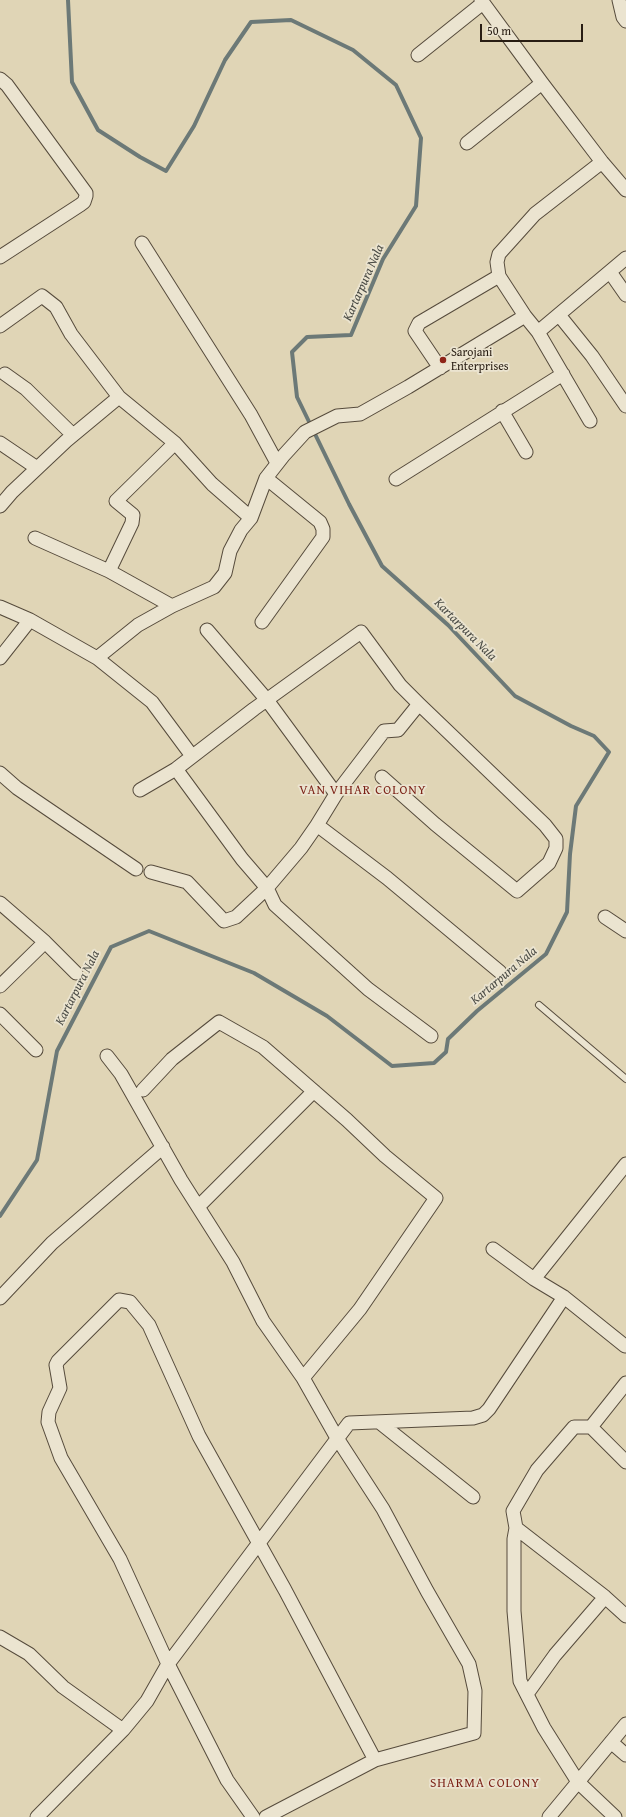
<!DOCTYPE html>
<style>
body{margin:0}
#map{position:relative;width:626px;height:1817px;overflow:hidden;background:#e0d5b6;font-family:"Gentium Book Plus",serif}
canvas{display:block}
.scale{position:absolute;left:480px;top:24px;width:103px;height:18px;box-sizing:border-box;border:2px solid #281d13;border-top:0;padding-left:5px;font-size:12px;line-height:14px;white-space:nowrap;color:#281d13;-webkit-text-stroke:3px #ebe4d0;paint-order:stroke}
</style>
<div id="map">
<canvas width="626" height="1817"></canvas>
<div class="scale">50 m</div>
</div>
<script>
const ctx = document.querySelector('canvas').getContext('2d');
ctx.lineJoin = 'round';
function shape(rows) {
  const path = new Path2D();
  for (const r of rows) {
    path.moveTo(r[0], r[1]);
    for (let i = 2; i < r.length; i += 2) path.lineTo(r[i], r[i + 1]);
  }
  return path;
}
function trace(path, color, width, dash) {
  ctx.strokeStyle = color;
  ctx.lineWidth = width;
  ctx.lineCap = dash ? 'butt' : 'round';
  ctx.setLineDash(dash || []);
  ctx.stroke(path);
}
function label(font, color, halo, rows, align = 'center') {
  ctx.font = font + ' "Gentium Book Plus",serif';
  ctx.lineWidth = 3.5;
  ctx.setLineDash([]);
  ctx.textBaseline = 'middle';
  ctx.strokeStyle = halo;
  ctx.fillStyle = color;
  for (const [text, x, y, turn = 0] of rows) {
    ctx.save();
    ctx.translate(x, y);
    ctx.rotate((+turn || 0) * Math.PI / 180);
    ctx.textAlign = isNaN(turn) ? turn : align;
    if (halo) ctx.strokeText(text, 0, 0);
    ctx.fillText(text, 0, 0);
    ctx.restore();
  }
}
const stream = shape([
 [0,1216,37,1160,57,1051,111,947,149,931,254,973,327,1016,392,1066,434,1063,446,1052,448,1039,477,1011,546,954,567,912,570,854,576,806,609,752,594,736,571,726,515,696,448,625,382,566,349,504,297,397,292,352,307,337,351,335,383,259,416,206,421,138,396,85,353,50,291,20,251,22,225,60,194,126,166,171,140,157,98,130,72,82,68,0]
]);
const service = shape([
 [539,1005,626,1079]
]);
const minor = shape([
 [481,0,542,83,602,162,626,190],
 [619,0,623,17,626,21],
 [418,55,483,3],
 [0,79,7,85,86,193,86,196,84,202,80,205,0,257],
 [467,143,542,83],
 [142,243,251,415,277,463],
 [610,272,626,295],
 [559,315,592,356,626,406],
 [525,316,499,276,497,262,499,254,535,214,602,162],
 [0,326,42,296,56,307,71,334,119,397,175,443,212,484,251,518],
 [440,368,415,331,419,323,499,276],
 [5,374,26,389,73,435],
 [502,411,526,452],
 [590,421,538,332,626,258],
 [0,443,37,468],
 [396,479,563,374],
 [0,506,12,492,66,441,119,397],
 [35,538,109,571,172,606],
 [109,571,132,523,133,515,116,501,175,443],
 [0,607,30,620],
 [262,622,323,537,323,529,320,522,266,478],
 [207,630,267,700,336,794,317,825],
 [0,658,30,620,97,658,138,625,172,606,214,587,225,573,230,551,241,530,251,518,266,478,284,455,305,432,337,416,360,414,408,387,525,316,538,332],
 [97,658,152,702,192,756],
 [176,769,242,859,267,888,301,848,317,825,387,878,500,972],
 [0,773,17,788,136,869],
 [140,790,176,769,254,709,361,632,400,685,419,704,545,825,556,839,556,848,549,863,517,891,435,824,382,777],
 [336,794,384,731,398,730,419,704],
 [151,872,187,882,224,921,236,917,267,888,275,905,368,989,431,1036],
 [0,903,45,942,0,986],
 [605,917,626,931],
 [45,942,76,973],
 [0,1014,36,1050],
 [107,1056,121,1074,181,1180,233,1262,263,1321,303,1378],
 [143,1090,172,1059,219,1022,263,1047,347,1120,385,1156,436,1198,360,1309,303,1378,337,1438,383,1509,427,1591,469,1664,475,1691,474,1733,375,1760,266,1817],
 [198,1207,314,1091],
 [493,1249,534,1279,564,1297,625,1346],
 [534,1279,626,1164],
 [0,1298,52,1243,163,1147],
 [626,1383,591,1427,626,1462],
 [379,1422,473,1497],
 [591,1427,574,1427,537,1470,513,1511,516,1528,605,1597,626,1616],
 [516,1528,514,1539,514,1611,520,1681,544,1728,578,1782,615,1817],
 [0,1637,29,1654,63,1687,123,1730],
 [527,1694,555,1655,605,1597],
 [611,1742,626,1755],
 [37,1817,123,1730,147,1701,168,1664,349,1423,473,1418,483,1415,489,1409,564,1297],
 [253,1817,227,1780,168,1664,120,1559,61,1458,48,1422,49,1412,60,1388,56,1365,58,1361,119,1300,130,1302,149,1325,199,1436,285,1590,375,1760],
 [549,1817,626,1724]
]);
const markers = [
 [443,360,4,"#8f2418"]
];
const poiNames = [
 ["Sarojani",451,353],
 ["Enterprises",451,367]
];
const waterNames = [
 ["Kartarpura Nala",364,283,-66],
 ["Kartarpura Nala",465,630,45],
 ["Kartarpura Nala",504,976,-40],
 ["Kartarpura Nala",78,988,-63]
];
const neighbourhoodNames = [
 ["VAN VIHAR COLONY",363,791],
 ["SHARMA COLONY",485,1784]
];
trace(stream, '#6c7977', 4);
trace(service, '#564b3c', 8);
trace(minor, '#564b3c', 15);
trace(service, '#ebe4d0', 6);
trace(minor, '#ebe4d0', 13);
for (const [x, y, r, color] of markers) {
  const dot = new Path2D();
  dot.arc(x, y, r, 0, 2 * Math.PI);
  ctx.fillStyle = color;
  ctx.fill(dot);
  trace(dot, '#ebe4d0', 1.5);
}
label('12px', '#281d13', '#ebe4d0', poiNames, 'left');
label('italic 13px', '#4a4b45', '#ebe4d0', waterNames);
ctx.letterSpacing = '1px';
label('13px', '#7a1f14', '#ebe4d0', neighbourhoodNames);
ctx.letterSpacing = '0px';
</script>
